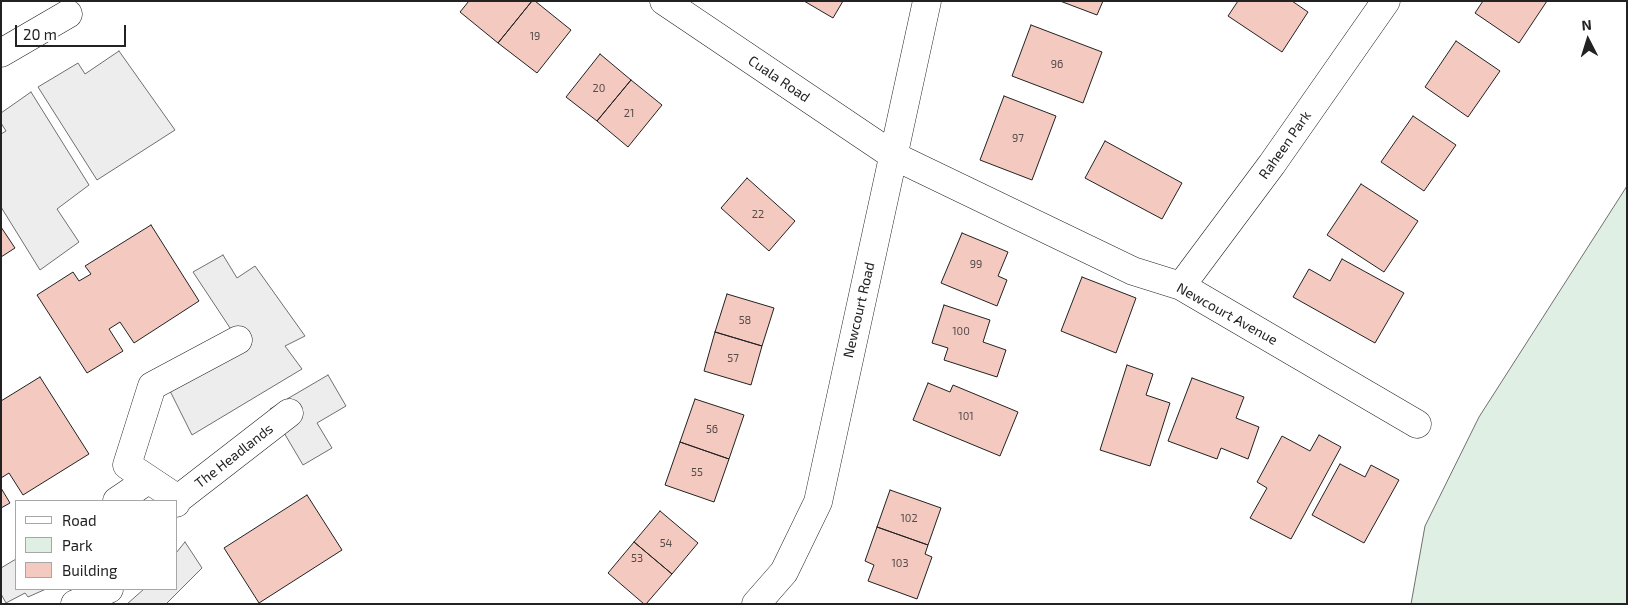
<!DOCTYPE html>
<style>
body{margin:0}
#map{position:relative;width:1628px;height:605px;overflow:hidden;background:#fff;font-family:"Exo 2",sans-serif}
canvas{display:block}
.frame{position:absolute;inset:0;border:2px solid #222;pointer-events:none}
.legend{position:absolute;left:15px;top:500px;width:162px;height:90px;box-sizing:border-box;background:#fff;border:1px solid #a7a7a7;margin:0;padding:6px 9px;list-style:none;font-size:15px;color:#222}
.legend li{display:flex;align-items:center;gap:10px;height:25px}
.legend b{width:25px;border:1px solid #a7a7a7}
.north{position:absolute;left:1563px;top:15px;width:50px;height:50px;-webkit-text-stroke:4px #fff;paint-order:stroke;rotate:355deg;font-size:14px;font-weight:700;line-height:20px;text-align:center;color:#222}
.north::after{content:'';display:block;margin:auto;width:18px;height:22px;background:#222;clip-path:polygon(50% 0,100% 100%,50% 72%,0 100%)}
.scale{position:absolute;left:15px;top:25px;width:111px;height:22px;box-sizing:border-box;border:2px solid #222;border-top:0;padding-left:6px;font-size:15px;line-height:18px;white-space:nowrap;color:#222;-webkit-text-stroke:4px #fff;paint-order:stroke}
</style>
<div id="map">
<canvas width="1628" height="605"></canvas>
<div class="frame"></div>
<ul class="legend">
<li><b style="height:6px;background:#fff"></b>Road</li>
<li><b style="height:14px;background:#e0efe3"></b>Park</li>
<li><b style="height:14px;background:#f3c9c0"></b>Building</li>
</ul>
<div class="north">N</div>
<div class="scale">20 m</div>
</div>
<script>
const ctx = document.querySelector('canvas').getContext('2d');
ctx.lineJoin = 'round';
function fill(path, color) {
  ctx.fillStyle = color;
  ctx.fill(path, 'evenodd');
}
function shape(rows) {
  const path = new Path2D();
  for (const r of rows) {
    path.moveTo(r[0], r[1]);
    for (let i = 2; i < r.length; i += 2) path.lineTo(r[i], r[i + 1]);
  }
  return path;
}
function trace(path, color, width, dash) {
  ctx.strokeStyle = color;
  ctx.lineWidth = width;
  ctx.lineCap = dash ? 'butt' : 'round';
  ctx.setLineDash(dash || []);
  ctx.stroke(path);
}
function label(font, color, halo, rows, align = 'center') {
  ctx.font = font + ' "Exo 2",sans-serif';
  ctx.lineWidth = 4;
  ctx.setLineDash([]);
  ctx.textBaseline = 'middle';
  ctx.strokeStyle = halo;
  ctx.fillStyle = color;
  for (const [text, x, y, turn = 0] of rows) {
    ctx.save();
    ctx.translate(x, y);
    ctx.rotate((+turn || 0) * Math.PI / 180);
    ctx.textAlign = isNaN(turn) ? turn : align;
    if (halo) ctx.strokeText(text, 0, 0);
    ctx.fillText(text, 0, 0);
    ctx.restore();
  }
}
const green = shape([
 [1627,186,1627,604,1411,604,1425,526,1479,417,1627,186]
]);
const parking = shape([
 [119,51,175,130,97,180,38,87,78,63,85,74,119,51],
 [31,92,89,185,57,209,79,242,40,270,1,207,1,134,6,131,1,123,1,113,31,92],
 [223,255,237,278,255,266,305,336,285,346,302,369,192,435,164,379,238,340,193,272,223,255],
 [328,375,346,406,317,423,332,448,303,465,270,409,328,375],
 [185,542,202,568,166,604,127,604,144,589,176,589,176,553,185,542],
 [16,559,16,589,46,589,28,597,25,593,6,603,1,594,1,568,16,559]
]);
const building = shape([
 [469,1,532,1,498,43,460,12,469,1],
 [532,1,535,1,571,30,537,73,498,43,532,1],
 [804,1,843,1,833,18,804,1],
 [1060,1,1103,1,1097,15,1060,1],
 [1238,1,1292,1,1308,12,1282,52,1228,16,1238,1],
 [1483,1,1547,1,1519,43,1475,13,1483,1],
 [1031,25,1102,52,1083,103,1012,76,1031,25],
 [1456,41,1500,71,1468,117,1425,87,1456,41],
 [600,54,631,80,597,121,566,97,600,54],
 [631,80,662,105,628,147,597,121,631,80],
 [1004,96,1056,116,1032,180,980,160,1004,96],
 [1413,116,1456,145,1424,191,1381,162,1413,116],
 [1105,141,1182,183,1162,219,1085,178,1105,141],
 [747,178,795,221,769,251,721,208,747,178],
 [1361,184,1418,221,1384,272,1327,235,1361,184],
 [151,225,199,301,134,343,120,322,109,329,123,351,87,373,37,295,73,272,79,281,91,274,85,266,151,225],
 [1,227,15,248,1,257,1,227],
 [962,233,1008,252,998,276,1007,280,997,306,941,283,962,233],
 [1342,259,1404,293,1375,343,1293,297,1309,269,1330,281,1342,259],
 [1082,277,1136,298,1116,353,1061,331,1082,277],
 [727,294,774,308,762,346,715,332,727,294],
 [944,305,990,320,983,342,1006,350,997,377,944,360,948,348,932,343,944,305],
 [715,332,762,346,751,385,704,371,715,332],
 [1127,365,1153,374,1146,395,1170,403,1150,466,1100,450,1127,365],
 [40,377,89,454,23,495,9,473,1,478,1,401,40,377],
 [1192,378,1244,397,1236,418,1259,427,1248,459,1221,448,1217,459,1168,441,1192,378],
 [928,383,950,392,953,385,1018,412,1000,456,913,420,928,383],
 [695,399,744,415,729,459,680,442,695,399],
 [1319,435,1341,447,1291,539,1250,518,1267,488,1257,482,1282,436,1310,451,1319,435],
 [680,442,729,459,714,502,665,485,680,442],
 [1340,464,1365,477,1371,465,1399,480,1364,543,1312,515,1340,464],
 [1,488,10,503,1,508,1,488],
 [890,490,941,508,928,545,877,527,890,490],
 [307,495,342,550,259,603,224,548,307,495],
 [660,511,698,543,672,574,634,542,660,511],
 [877,527,928,545,925,554,932,557,917,599,868,581,874,565,865,561,877,527],
 [634,542,672,574,646,604,644,604,608,573,634,542]
]);
const minor = shape([
 [664,1,894,156,1133,271,1181,286,1417,424],
 [1,53,68,14],
 [1181,286,1272,164,1386,1],
 [178,499,289,413],
 [117,501,148,480],
 [176,503,178,499,127,465,152,386,238,340],
 [75,604,109,589],
 [756,604,784,572,818,502,927,1]
]);
const numberNames = [
 ["19",535,36],
 ["96",1057,64],
 ["20",599,88],
 ["21",629,113],
 ["97",1018,138],
 ["22",758,214],
 ["99",976,264],
 ["58",745,320],
 ["100",961,331],
 ["57",733,358],
 ["101",966,416],
 ["56",712,429],
 ["55",697,472],
 ["102",909,518],
 ["54",666,543],
 ["53",637,558],
 ["103",900,563]
];
const streetNames = [
 ["Cuala Road",779,79,34],
 ["Raheen Park",1285,145,-55],
 ["Newcourt Road",859,310,-77],
 ["Newcourt Avenue",1227,314,29],
 ["The Headlands",234,456,-38]
];
fill(green, '#e0efe3');
trace(green, '#6f6f6f', 1);
fill(parking, '#ededed');
trace(parking, '#6f6f6f', 1);
fill(building, '#f3c9c0');
trace(building, '#222', 1);
trace(minor, '#222', 29);
trace(minor, '#fff', 28);
label('11px', '#564c4a', null, numberNames);
label('14px', '#222', '#fff', streetNames);
</script>
